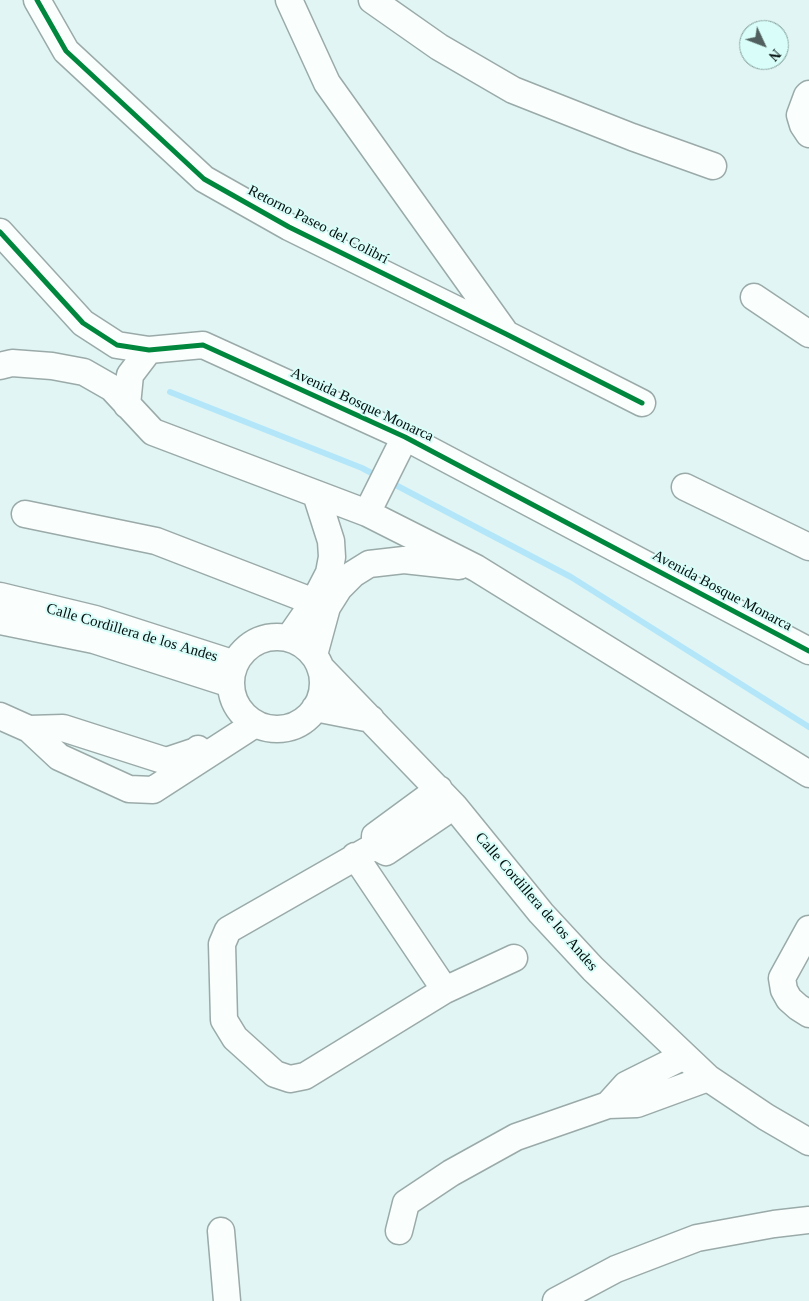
<!DOCTYPE html>
<meta charset="utf-8">
<style>
body{margin:0}
#map{position:relative;width:809px;height:1301px;overflow:hidden;background:#e1f6f4;font-family:Georgia,serif}
canvas{display:block}
.north{position:absolute;left:739px;top:20px;width:50px;height:50px;box-sizing:border-box;background:#d9fefa;border:1px solid #839e9b;border-radius:50%;rotate:133deg;font-size:14px;font-weight:700;line-height:20px;text-align:center;color:#030f0d}
.north::after{content:'';display:block;margin:auto;width:18px;height:22px;background:#51605e;clip-path:polygon(50% 0,100% 100%,50% 72%,0 100%)}
</style>
<div id="map">
<canvas width="809" height="1301"></canvas>
<div class="north">N</div>
</div>
<script>
const ctx = document.querySelector('canvas').getContext('2d');
ctx.lineJoin = 'round';
function shape(rows) {
  const path = new Path2D();
  for (const r of rows) {
    if (r.length === 3) {
      path.moveTo(r[0] + r[2], r[1]);
      path.arc(r[0], r[1], r[2], 0, 2 * Math.PI);
      continue;
    }
    path.moveTo(r[0], r[1]);
    for (let i = 2; i < r.length; i += 2) path.lineTo(r[i], r[i + 1]);
  }
  return path;
}
function trace(path, color, width, dash) {
  ctx.strokeStyle = color;
  ctx.lineWidth = width;
  ctx.lineCap = dash ? 'butt' : 'round';
  ctx.setLineDash(dash || []);
  ctx.stroke(path);
}
function label(font, color, halo, rows, align = 'center') {
  ctx.font = font + ' Georgia,serif';
  ctx.lineWidth = 4;
  ctx.setLineDash([]);
  ctx.textBaseline = 'middle';
  ctx.strokeStyle = halo;
  ctx.fillStyle = color;
  for (const [text, x, y, turn = 0] of rows) {
    ctx.save();
    ctx.translate(x, y);
    ctx.rotate((+turn || 0) * Math.PI / 180);
    ctx.textAlign = isNaN(turn) ? turn : align;
    if (halo) ctx.strokeText(text, 0, 0);
    ctx.fillText(text, 0, 0);
    ctx.restore();
  }
}
const stream = shape([
 [170,392,362,468,379,477],
 [388,481,571,577,809,727]
]);
const minor = shape([
 [37,0,66,51,204,179,289,227,506,334,642,403],
 [289,0,327,83,504,331],
 [372,0,439,47,513,90,632,137,713,166],
 [809,94,807,96,800,115,803,125,809,134],
 [0,232,83,323,117,345,149,350,203,345,405,437,809,651],
 [754,297,809,334],
 [0,366,12,363,52,366,84,372,112,388,153,432,367,513,476,568,809,774],
 [127,405,130,375,149,350],
 [685,487,809,547],
 [367,513,405,437],
 [25,514,156,541,327,607],
 [0,596,95,619,235,664],
 [0,621,94,640,231,684],
 [277,683,46],
 [289,638,314,602,329,573,332,557,331,541,316,494],
 [314,655,327,607,339,588,353,574,369,564,404,560,459,566],
 [320,667,454,806,541,913,593,969,708,1078,766,1117,809,1142],
 [315,708,371,719],
 [0,716,29,729,59,757,129,789,153,790,255,724],
 [29,729,63,728,166,761,196,751,198,749],
 [375,846,228,930,222,944,224,1020,235,1038,275,1074,290,1079,305,1076,445,990,514,958],
 [375,846,386,852,454,806],
 [375,846,375,836,439,789],
 [355,856,445,990],
 [809,929,782,978,784,990,789,999,798,1007,809,1014],
 [608,1105,626,1085,684,1056],
 [221,1231,227,1301],
 [399,1231,406,1203,451,1173,516,1137,608,1105,637,1104,708,1078],
 [556,1301,616,1269,697,1238,774,1224,809,1220]
]);
const cycleway = shape([
 [37,0,66,51,204,179,289,227,506,334,642,403],
 [0,232,83,323,117,345,149,350,203,345,405,437,809,651]
]);
const streetNames = [
 ["Retorno Paseo del Colibrí",318,225,27],
 ["Avenida Bosque Monarca",362,405,25],
 ["Avenida Bosque Monarca",722,591,28],
 ["Calle Cordillera de los Andes",132,633,16],
 ["Calle Cordillera de los Andes",536,902,49]
];
trace(stream, '#b4e6fa', 6);
trace(minor, '#9aaaa8', 29);
trace(minor, '#fafefd', 26);
trace(cycleway, '#00873e', 5);
label('15px', '#030f0d', '#d9fefa', streetNames);
</script>
